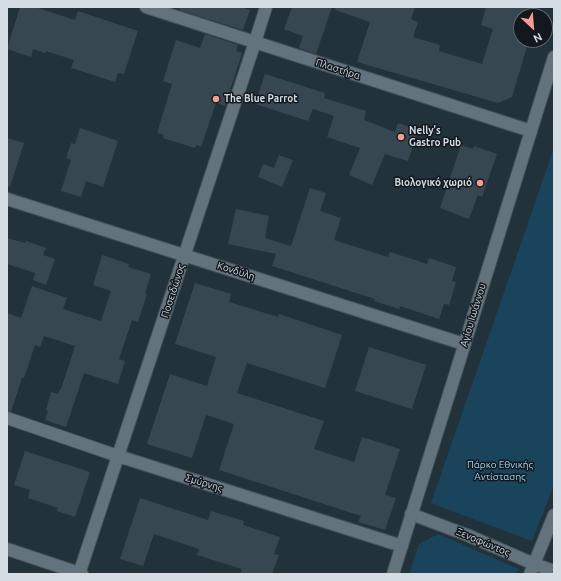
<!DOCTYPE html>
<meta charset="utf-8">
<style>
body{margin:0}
#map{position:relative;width:561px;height:581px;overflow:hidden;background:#22323b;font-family:Ubuntu,sans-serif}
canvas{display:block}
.frame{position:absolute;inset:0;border:8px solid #d3dde3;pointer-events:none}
.north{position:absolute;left:513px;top:8px;width:40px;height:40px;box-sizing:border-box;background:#12181d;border:1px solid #5f676c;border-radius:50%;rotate:154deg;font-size:11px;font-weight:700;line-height:16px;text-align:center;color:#d3dde3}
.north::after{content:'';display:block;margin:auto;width:14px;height:18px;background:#f59c94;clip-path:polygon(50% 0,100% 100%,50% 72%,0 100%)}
</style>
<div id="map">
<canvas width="561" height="581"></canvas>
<div class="frame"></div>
<div class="north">N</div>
</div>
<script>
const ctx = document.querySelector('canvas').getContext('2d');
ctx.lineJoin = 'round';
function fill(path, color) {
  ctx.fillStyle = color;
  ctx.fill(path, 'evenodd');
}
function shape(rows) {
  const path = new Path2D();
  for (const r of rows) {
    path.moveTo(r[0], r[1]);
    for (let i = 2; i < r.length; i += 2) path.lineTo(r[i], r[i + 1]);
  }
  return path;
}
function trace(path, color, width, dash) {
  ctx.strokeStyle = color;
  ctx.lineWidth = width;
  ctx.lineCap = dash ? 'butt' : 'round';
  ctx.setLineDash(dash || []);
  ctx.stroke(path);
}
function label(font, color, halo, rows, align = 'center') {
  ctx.font = font + ' Ubuntu,sans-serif';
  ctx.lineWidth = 3;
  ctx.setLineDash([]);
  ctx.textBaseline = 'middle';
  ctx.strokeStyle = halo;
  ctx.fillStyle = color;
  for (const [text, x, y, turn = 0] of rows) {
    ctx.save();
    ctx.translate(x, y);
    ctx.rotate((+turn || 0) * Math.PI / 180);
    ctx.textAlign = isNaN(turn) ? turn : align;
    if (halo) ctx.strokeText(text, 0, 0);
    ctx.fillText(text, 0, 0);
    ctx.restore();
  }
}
const green = shape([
 [554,148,554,485,532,541,431,503],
 [438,534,519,569,516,574,409,574,419,544]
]);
const building = shape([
 [20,7,35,7,75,20,78,11,138,31,124,74,118,73,115,82,71,68,74,60,46,51,45,53,33,49,31,57,7,49],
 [180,7,241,7,250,10,243,30,179,10],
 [292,7,332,7,316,54,299,48,303,36,284,29],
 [336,7,415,7,411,19,418,22,413,37,440,45,439,51,482,64,493,29,481,25,486,7,533,7,530,16,521,16,521,40,529,40,512,97,498,103,357,62,370,22,335,10],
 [205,34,238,45,236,51,242,53,225,106,216,103,201,147,196,145,195,148,163,138,164,135,157,133,172,84,163,81,176,40,200,48],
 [265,74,325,93,324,98,366,111,364,120,395,132,398,123,418,130,408,161,385,154,372,185,349,175,360,148,327,137,334,116,313,109,308,121,255,104],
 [80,128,118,141,103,187,86,181,81,197,61,191,71,160,66,158,71,143,75,144],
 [7,138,24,143,10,187,7,186],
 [461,145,473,149,474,146,497,154,482,197,478,195,469,219,440,208],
 [279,155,293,160,282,187,258,177,263,164,274,168],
 [310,188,326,193,320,211,341,218,334,240,388,257,390,252,427,264,429,258,456,267,452,281,456,282,449,305,444,304,439,319,400,306,399,309,374,301,375,299,272,266,276,254,228,244,236,209,269,216,265,238,291,246],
 [7,238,25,243,26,241,46,248,43,255,55,259,46,285,33,280,35,273,7,264],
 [102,255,129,264,128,267,151,274,145,293,147,294,138,322,132,320,119,359,125,361,118,384,84,373,66,427,45,420,48,411,46,410,51,392,58,394,60,389,61,389,75,346,44,336,40,347,35,345,24,378,22,378,11,412,7,411,7,313,21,318,32,286,67,298,63,309,101,321,111,291,93,285],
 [195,283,231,294,229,302,278,317,279,314,342,335,325,388,247,363,237,393,324,421,314,449,354,462,362,437,400,449,385,495,396,498,385,530,358,522,361,516,219,470,234,424,206,415,192,458,147,444,170,374,207,386,216,357,175,344],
 [369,347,426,365,412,409,355,391],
 [25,451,90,472,75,517,57,511,58,508,28,498,30,490,14,485],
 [140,498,208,520,211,511,244,521,243,525,280,537,274,554,279,555,272,574,240,574,242,569,197,555,199,549,154,534,143,566,120,559]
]);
const pedestrian = shape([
 [255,42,266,7]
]);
const minor = shape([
 [146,7,531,131],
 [7,199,464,344],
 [7,418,118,456,402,546],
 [411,514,467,535,534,564,554,571],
 [7,549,82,574],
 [79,574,255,42]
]);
const tertiary = shape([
 [393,574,554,57],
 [530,574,554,515]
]);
const markers = [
 [216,99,4,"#f59c94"],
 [401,137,4,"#f59c94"],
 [480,183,4,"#f59c94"]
];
const streetNames = [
 ["Πλαστήρα",338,69,18],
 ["Κονδύλη",236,271,18],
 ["Ποσειδώνος",173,291,-72],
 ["Αγίου Ιωάννου",473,315,-73],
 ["Σμύρνης",204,483,17],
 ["Ξενοφώντος",483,542,23]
];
const poiNames = [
 ["The Blue Parrot",224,99],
 ["Nelly's",409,131],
 ["Gastro Pub",409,143],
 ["Βιολογικό χωριό",472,183,"right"]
];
const parkNames = [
 ["Πάρκο Εθνικής",500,465],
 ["Αντίστασης",500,477]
];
fill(green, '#19445b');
fill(building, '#374751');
trace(pedestrian, '#435058', 14);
trace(minor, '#435058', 14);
trace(tertiary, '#435058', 14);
trace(pedestrian, '#62737e', 12);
trace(minor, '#62737e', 12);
trace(tertiary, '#62737e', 12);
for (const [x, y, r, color] of markers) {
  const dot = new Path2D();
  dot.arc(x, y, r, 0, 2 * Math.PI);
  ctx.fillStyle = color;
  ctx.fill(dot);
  trace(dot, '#12181d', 1.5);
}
label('10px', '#d3dde3', '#12181d', streetNames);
label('bold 10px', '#d3dde3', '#12181d', poiNames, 'left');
label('10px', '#a5d7f5', '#12181d', parkNames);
</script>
